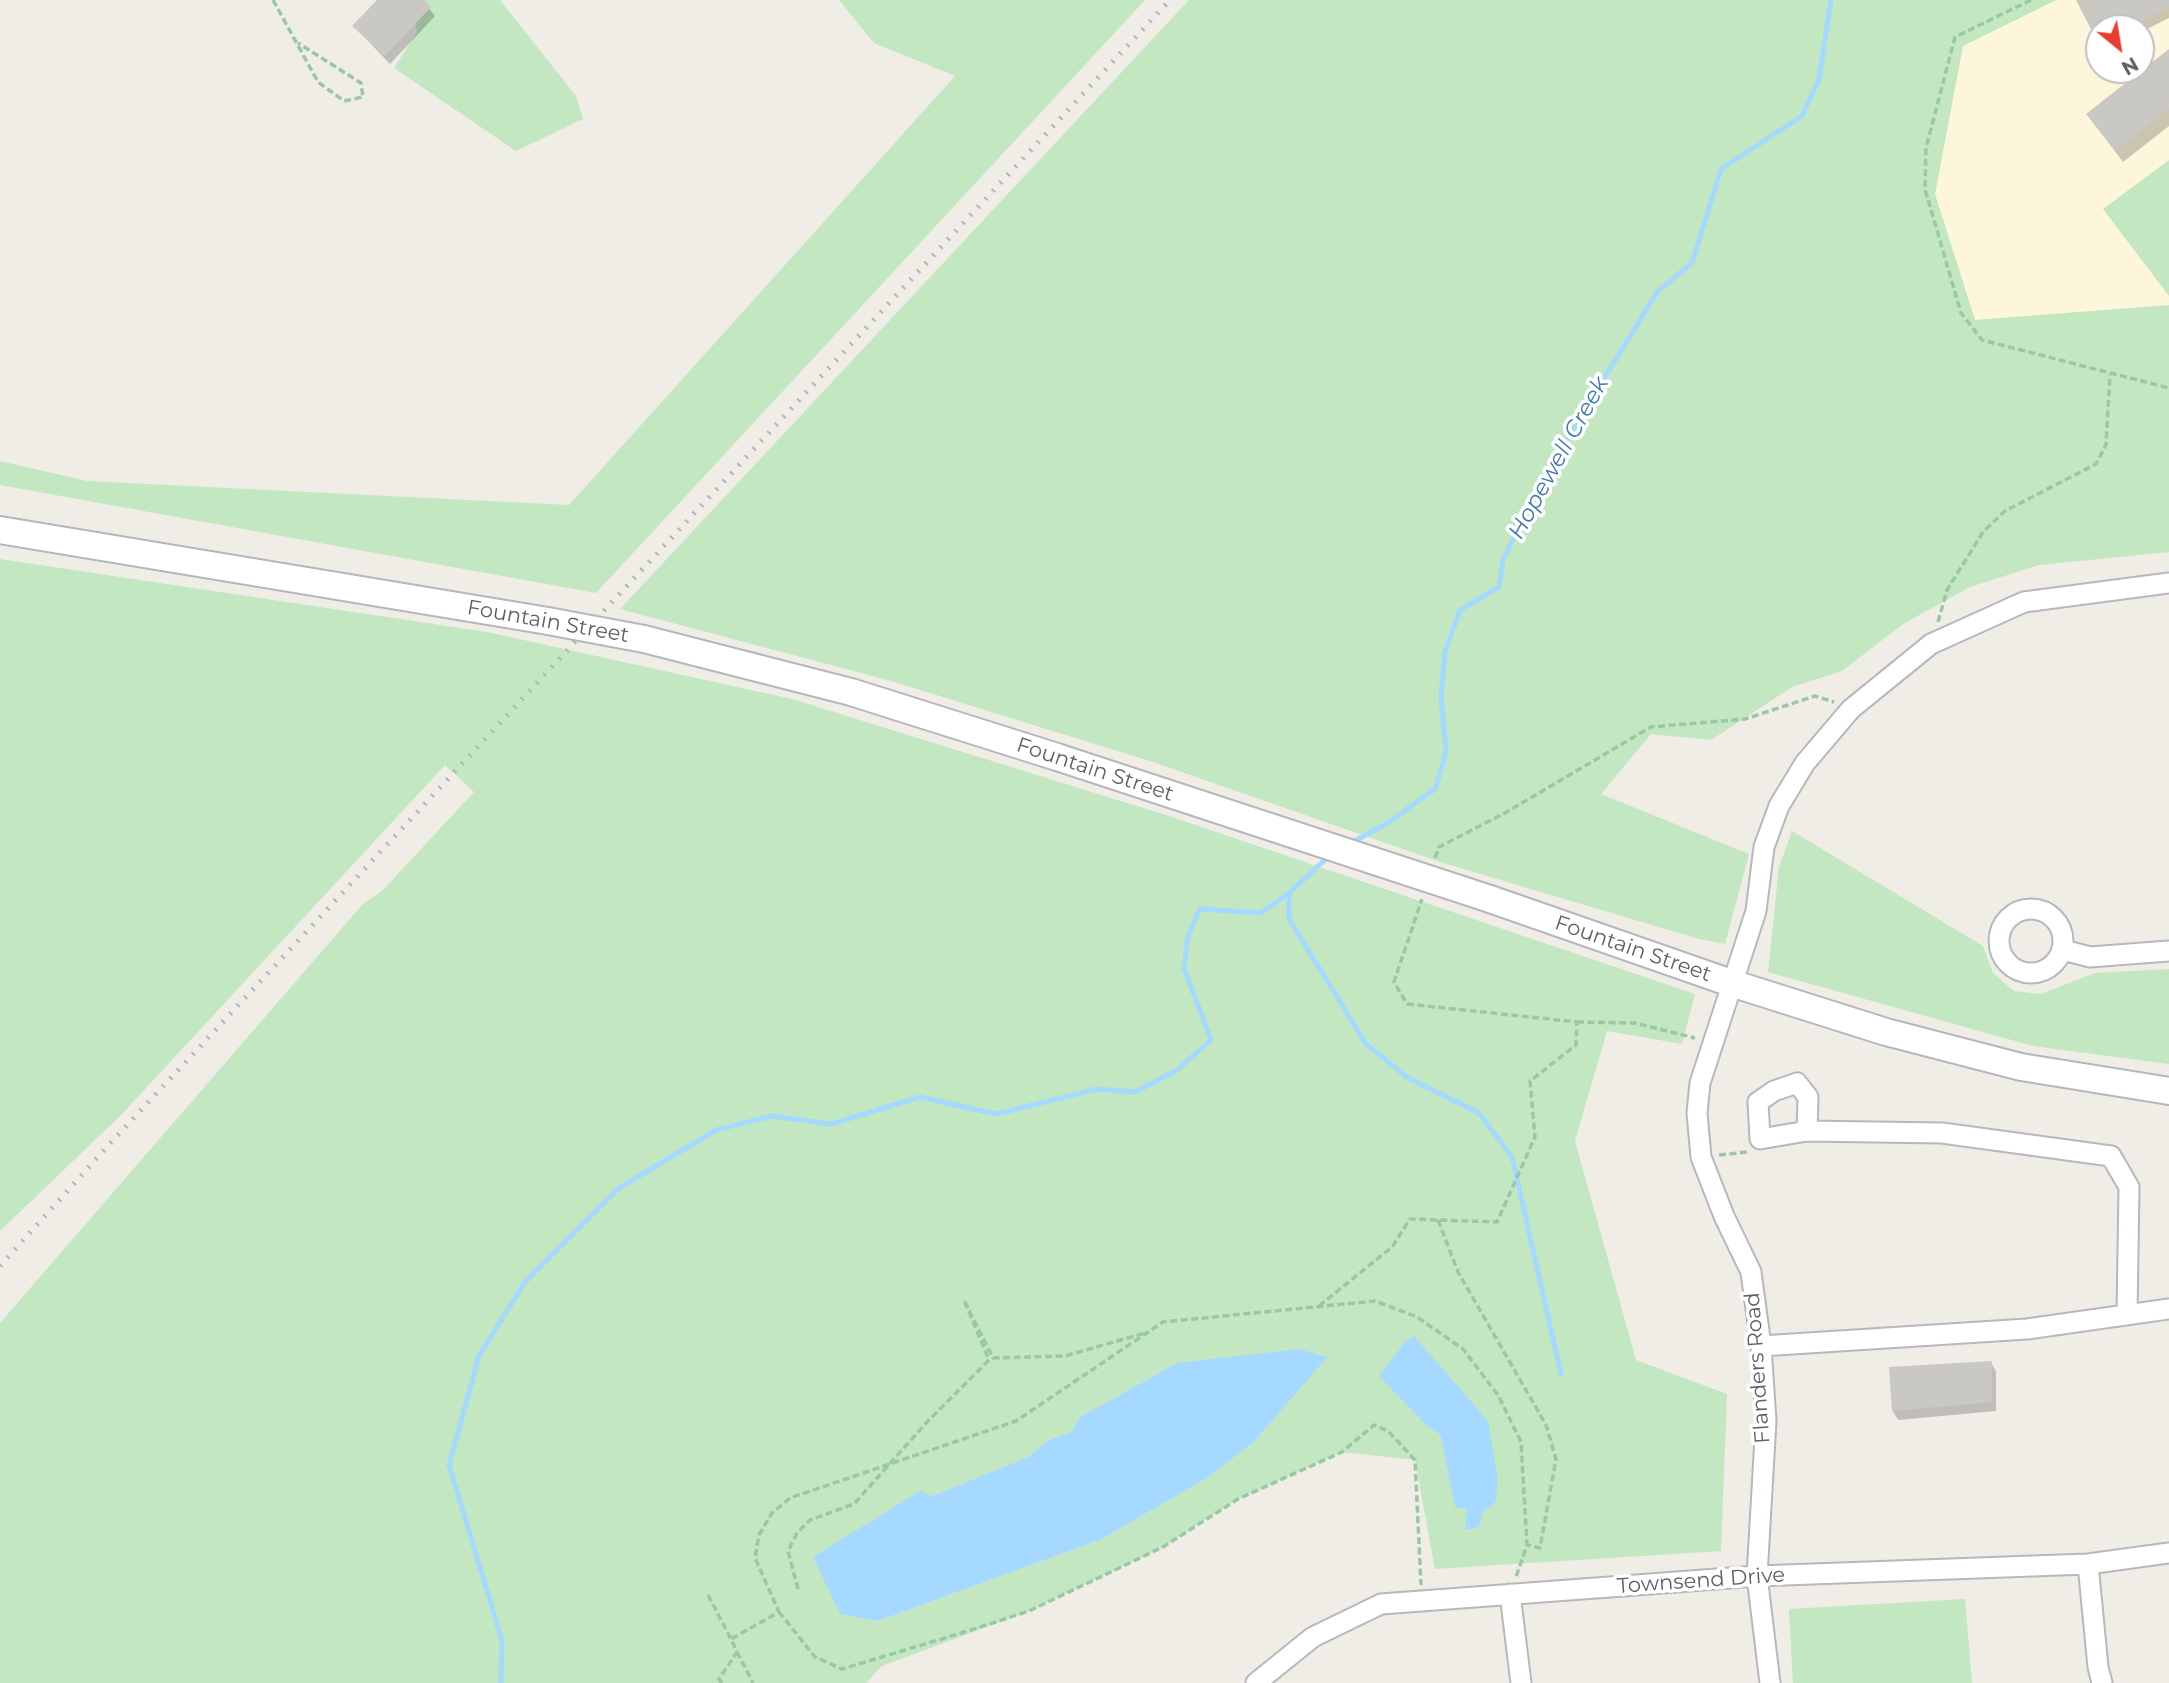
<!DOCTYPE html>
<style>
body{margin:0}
#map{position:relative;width:2169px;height:1683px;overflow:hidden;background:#efede5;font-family:Montserrat,sans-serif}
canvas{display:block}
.north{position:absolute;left:2085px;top:14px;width:70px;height:70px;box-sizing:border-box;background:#fff;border:2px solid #bec0c2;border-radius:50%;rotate:150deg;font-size:19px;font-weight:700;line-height:28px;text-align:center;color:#5d6166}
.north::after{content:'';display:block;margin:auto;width:24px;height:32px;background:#eb3c30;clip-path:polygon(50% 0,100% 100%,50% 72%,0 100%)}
</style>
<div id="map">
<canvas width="2169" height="1683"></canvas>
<div class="north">N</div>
</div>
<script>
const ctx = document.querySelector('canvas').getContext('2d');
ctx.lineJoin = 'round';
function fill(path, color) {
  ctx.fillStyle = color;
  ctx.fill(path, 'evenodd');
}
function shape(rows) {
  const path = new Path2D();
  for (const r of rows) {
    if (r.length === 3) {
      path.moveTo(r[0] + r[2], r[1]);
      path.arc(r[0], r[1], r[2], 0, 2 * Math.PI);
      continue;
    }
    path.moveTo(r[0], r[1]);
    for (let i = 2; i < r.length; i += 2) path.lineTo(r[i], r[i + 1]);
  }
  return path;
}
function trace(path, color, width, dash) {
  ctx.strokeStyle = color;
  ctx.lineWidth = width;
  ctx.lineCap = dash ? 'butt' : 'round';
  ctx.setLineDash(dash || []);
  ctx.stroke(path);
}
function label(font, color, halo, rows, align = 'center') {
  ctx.font = font + ' Montserrat,sans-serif';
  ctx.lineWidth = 7;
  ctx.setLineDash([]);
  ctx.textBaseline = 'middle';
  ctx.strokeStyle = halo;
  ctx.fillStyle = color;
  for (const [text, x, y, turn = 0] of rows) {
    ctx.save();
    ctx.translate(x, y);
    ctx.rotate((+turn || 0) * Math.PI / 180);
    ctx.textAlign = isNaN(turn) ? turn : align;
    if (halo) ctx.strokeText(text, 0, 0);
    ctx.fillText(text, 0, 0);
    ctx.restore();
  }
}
const commercial = shape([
 [2056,0,2169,0,2169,160,2104,209,2169,296,2169,305,1975,320,1935,194,1963,46],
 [2099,28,2141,28,2141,70,2099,70]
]);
const green = shape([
 [400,0,500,0,576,96,583,119,516,151,394,68,417,32,414,11],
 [839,0,1145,0,596,593,0,485,0,461,87,481,569,505,955,76,874,43],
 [1189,0,2056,0,1963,46,1935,194,1975,320,2169,305,2169,552,2039,565,1970,587,1903,624,1842,671,1792,687,1711,740,1651,734,1601,794,1749,854,1725,944,1699,939,1440,862,1153,762,891,681,620,609],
 [2169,160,2169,296,2103,209],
 [0,559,487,632,792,699,1169,816,1695,994,1682,1044,1607,1031,1575,1141,1636,1360,1727,1394,1721,1551,1435,1569,1415,1460,1342,1452,1238,1499,1163,1547,1029,1611,882,1666,866,1683,0,1683,0,1323,362,905,382,891,474,792,445,765,121,1115,0,1231],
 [1326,1357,1254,1442,1207,1478,1102,1539,878,1621,919,1492,932,1496,1028,1457,1049,1440,1071,1432,1080,1417,1177,1363],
 [1440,1434,1498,1481,1496,1502,1483,1512,1455,1506],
 [1792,831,1983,946,1993,973,2014,991,2041,994,2095,973,2169,969,2169,1064,2033,1046,1768,972,1779,867],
 [1965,1599,1972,1683,1793,1683,1789,1609]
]);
const water = shape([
 [1414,1336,1488,1421,1498,1481,1496,1502,1483,1512,1479,1527,1465,1530,1467,1509,1455,1507,1440,1434,1426,1425,1379,1376,1406,1341],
 [1300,1349,1327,1357,1254,1442,1207,1478,1102,1539,878,1621,840,1614,813,1557,920,1491,932,1496,1028,1457,1049,1440,1071,1432,1080,1417,1177,1363]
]);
const shadow = shape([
 [379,0,422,0,435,16,390,64,354,26],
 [2078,0,2169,0,2169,18,2141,32,2141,28,2099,28,2099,41],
 [2169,52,2169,126,2123,162,2088,115],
 [1991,1363,1996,1371,1996,1411,1898,1420,1893,1411,1890,1369]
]);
const stream = shape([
 [1349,844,1388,823,1435,789,1446,752,1441,696,1445,652,1460,610,1499,587,1503,560,1545,474,1658,291,1692,263,1721,169,1802,116,1819,79,1831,0],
 [1289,893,1289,919,1366,1044,1408,1078,1479,1113,1512,1157,1561,1374],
 [501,1683,502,1640,449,1465,479,1356,525,1282,619,1188,716,1130,772,1116,831,1124,920,1097,996,1114,1097,1089,1135,1092,1177,1070,1211,1040,1184,968,1188,936,1200,909,1261,913,1289,893,1329,856]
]);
const building = shape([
 [377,0,424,0,431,7,385,56,352,26],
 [2076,0,2169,0,2169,7,2128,28,2099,28,2099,45],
 [2169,49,2169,109,2115,151,2086,114],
 [1992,1361,1992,1402,1892,1411,1889,1367]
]);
const path = shape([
 [273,0,318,82,344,101,363,97,361,83,298,43],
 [2031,0,1955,37,1926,148,1925,189,1961,313,1982,340,2169,388],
 [1938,622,1947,590,1983,532,2005,511,2096,464,2106,445,2110,374],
 [1435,858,1439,847,1505,813,1651,727,1745,719,1815,696,1834,702],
 [1577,1022,1635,1023,1695,1038],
 [1719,1155,1747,1152],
 [1438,1220,1458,1272,1546,1425,1556,1459,1540,1548,1527,1545],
 [1319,1306,1392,1247,1410,1219,1497,1222,1535,1137,1530,1081,1576,1045,1577,1022,1407,1004,1394,982,1422,899],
 [798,1589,788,1551,797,1533,810,1520,854,1504,927,1422,989,1360,964,1300,993,1358,1065,1356,1145,1333],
 [708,1595,731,1639],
 [779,1612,815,1657,842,1669,968,1631,1029,1611,1163,1547,1238,1499,1342,1452,1374,1425,1388,1431,1415,1460,1421,1585],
 [737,1652,753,1683],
 [722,1683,719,1679,737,1652,731,1639,779,1612,755,1558,759,1535,772,1513,790,1498,1016,1421,1163,1322,1375,1301,1417,1317,1463,1349,1498,1395,1521,1442,1527,1545,1516,1577]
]);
const minor = shape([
 [2031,941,32],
 [2063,950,2090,957,2169,951],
 [1807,1131,1808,1097,1797,1083,1774,1091,1758,1102,1760,1139,1807,1131,1942,1133,2111,1156,2129,1187,2127,1315],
 [1761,1346,2027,1329,2169,1309],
 [2088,1564,2098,1667,2102,1683],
 [1510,1594,1521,1683],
 [1256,1683,1313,1637,1381,1604,1757,1576,2088,1564,2169,1553],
 [1770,1683,1757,1576,1766,1421,1761,1346,1751,1272,1724,1216,1701,1157,1697,1113,1700,1083,1756,911,1764,847,1779,806,1805,763,1851,709,1931,644,2024,602,2169,583]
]);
const secondary = shape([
 [0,530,548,621],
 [644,639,851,692,1057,757],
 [1490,899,1731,983,1886,1032,2021,1067,2169,1091]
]);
const rail = shape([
 [0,1266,105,1149,1170,0]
]);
const secondaryBridge = shape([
 [548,621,644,639],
 [1057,757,1490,899]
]);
const streetNames = [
 ["Fountain Street",548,622,10],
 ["Fountain Street",1095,770,18],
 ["Fountain Street",1633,949,19],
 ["Flanders Road",1758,1368,-94],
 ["Townsend Drive",1701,1581,-4]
];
const waterNames = [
 ["Hopewell Creek",1559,458,-61]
];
fill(commercial, '#fef6db');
fill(green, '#c2e7c1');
fill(water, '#a5d9ff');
fill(shadow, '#0003');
trace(stream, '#a5d9ff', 5);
fill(building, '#cac8c2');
trace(minor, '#b5b8bc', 23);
trace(secondary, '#b4b8bd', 30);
trace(path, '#9ac8a7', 3.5, [7, 3.5]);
trace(minor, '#fff', 19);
trace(secondary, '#fff', 26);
trace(rail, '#b4b5b6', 5, [2, 9]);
trace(secondaryBridge, '#b4b8bd', 30, []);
trace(secondaryBridge, '#fff', 26);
label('21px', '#5d6166', '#fff', streetNames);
label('italic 23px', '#4179b3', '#fff', waterNames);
</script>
